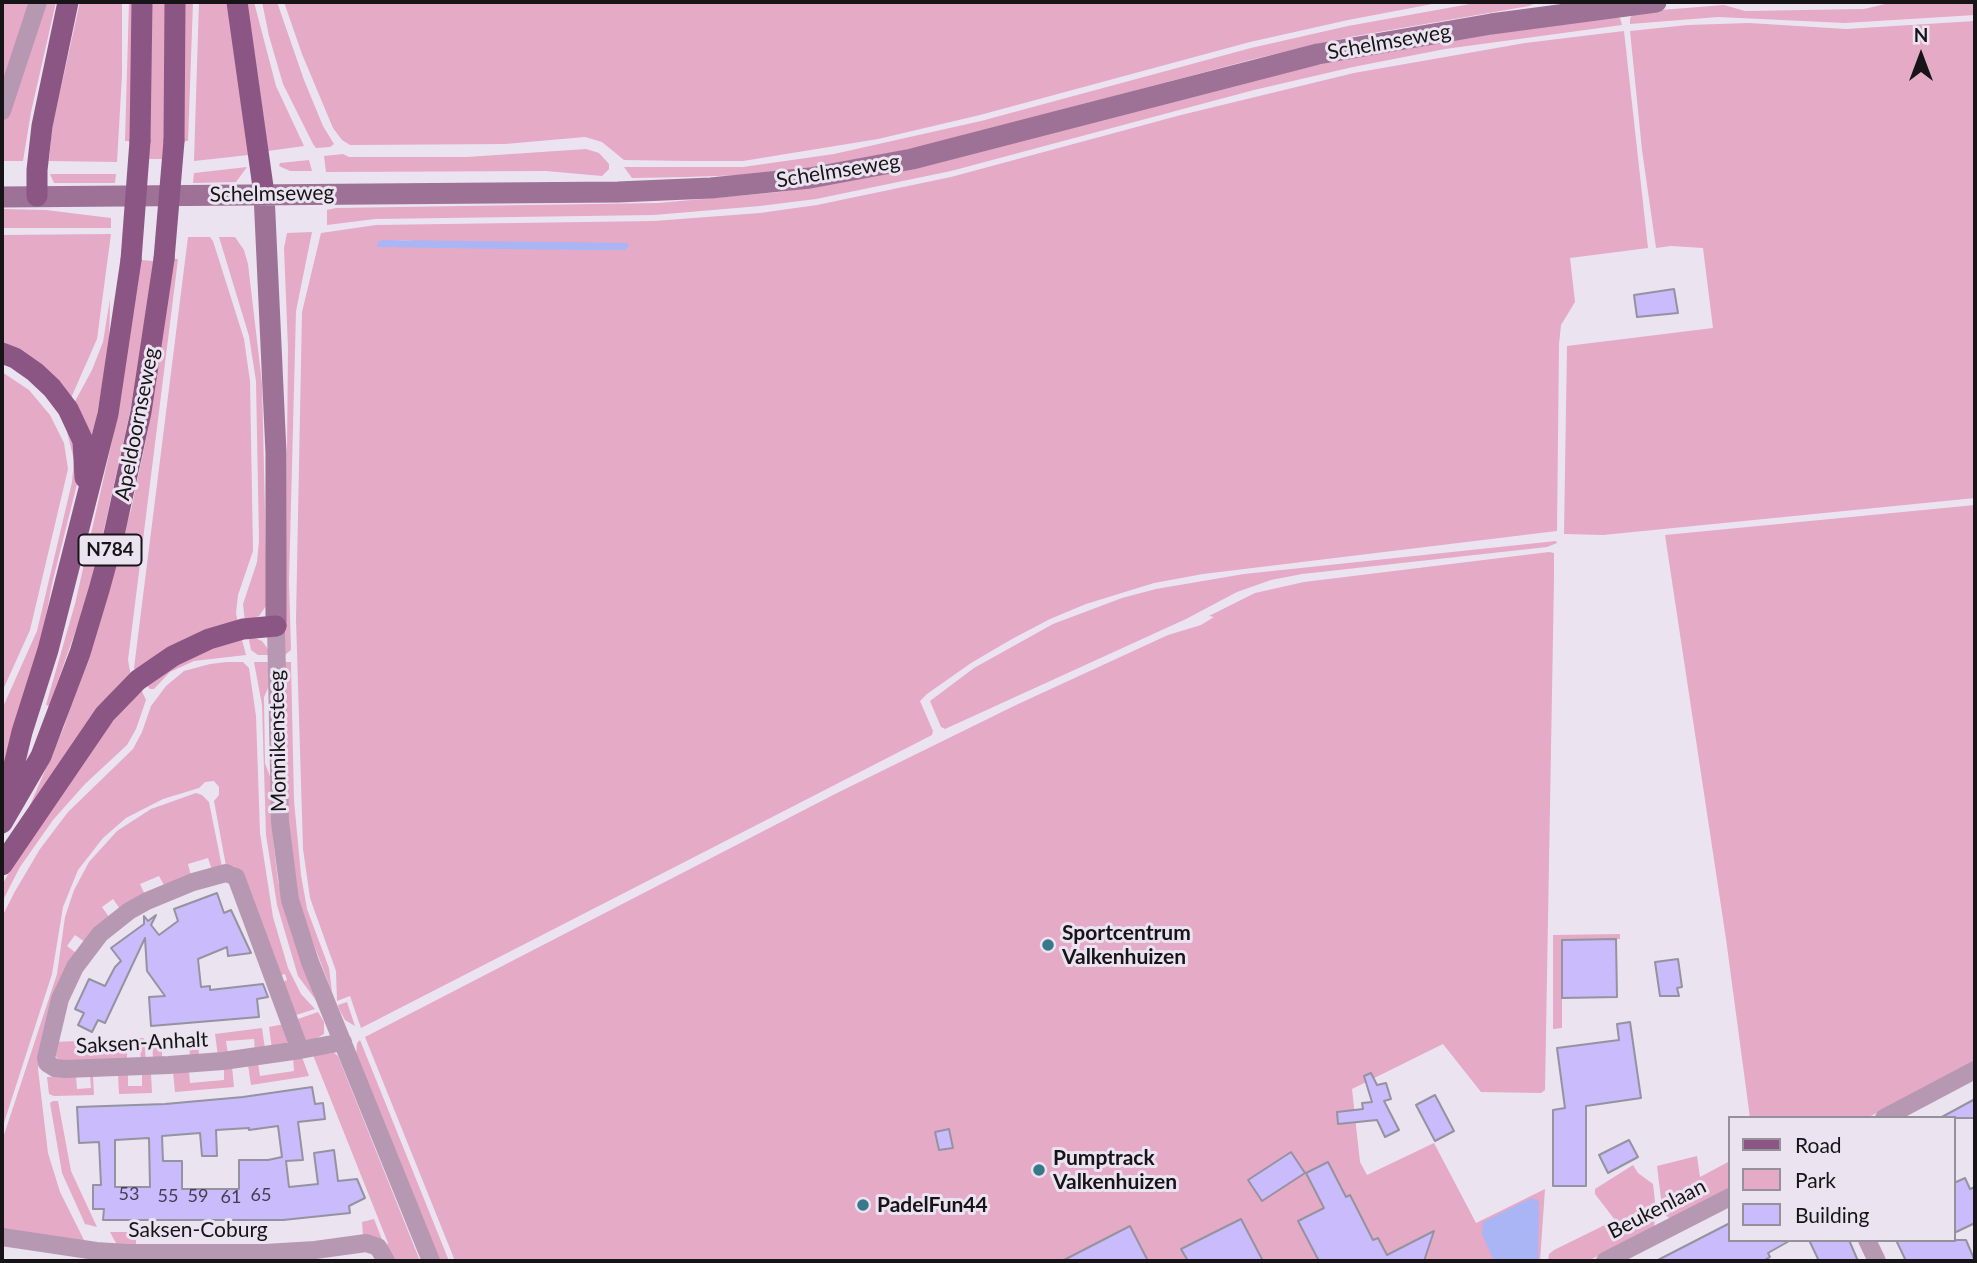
<!DOCTYPE html>
<style>
body{margin:0}
#map{position:relative;width:1977px;height:1263px;overflow:hidden;background:#ebe3f0;font-family:Lato,sans-serif}
canvas{display:block}
.frame{position:absolute;inset:0;border:4px solid #171418;pointer-events:none}
.legend{position:absolute;left:1728px;top:1116px;width:228px;height:126px;box-sizing:border-box;background:#ebe3f0;border:2px solid #96909a;margin:0;padding:9px 12px;list-style:none;font-size:21px;color:#171418}
.legend li{display:flex;align-items:center;gap:14px;height:35px}
.legend b{width:35px;border:2px solid #96909a}
.north{position:absolute;left:1886px;top:21px;width:70px;height:70px;-webkit-text-stroke:5px #ebe3f0;paint-order:stroke;rotate:0deg;font-size:19px;font-weight:700;line-height:28px;text-align:center;color:#171418}
.north::after{content:'';display:block;margin:auto;width:24px;height:32px;background:#171418;clip-path:polygon(50% 0,100% 100%,50% 72%,0 100%)}
</style>
<div id="map">
<canvas width="1977" height="1263"></canvas>
<div class="frame"></div>
<ul class="legend">
<li><b style="height:9px;background:#8b5584"></b>Road</li>
<li><b style="height:19px;background:#e5aac5"></b>Park</li>
<li><b style="height:19px;background:#c9bbfc"></b>Building</li>
</ul>
<div class="north">N</div>
</div>
<script>
const ctx = document.querySelector('canvas').getContext('2d');
ctx.lineJoin = 'round';
function fill(path, color) {
  ctx.fillStyle = color;
  ctx.fill(path, 'evenodd');
}
function shape(rows) {
  const path = new Path2D();
  for (const r of rows) {
    path.moveTo(r[0], r[1]);
    for (let i = 2; i < r.length; i += 2) path.lineTo(r[i], r[i + 1]);
  }
  return path;
}
function trace(path, color, width, dash) {
  ctx.strokeStyle = color;
  ctx.lineWidth = width;
  ctx.lineCap = dash ? 'butt' : 'round';
  ctx.setLineDash(dash || []);
  ctx.stroke(path);
}
function label(font, color, halo, rows, align = 'center') {
  ctx.font = font + ' Lato,sans-serif';
  ctx.lineWidth = 6;
  ctx.setLineDash([]);
  ctx.textBaseline = 'middle';
  ctx.strokeStyle = halo;
  ctx.fillStyle = color;
  for (const [text, x, y, turn = 0] of rows) {
    ctx.save();
    ctx.translate(x, y);
    ctx.rotate((+turn || 0) * Math.PI / 180);
    ctx.textAlign = isNaN(turn) ? turn : align;
    if (halo) ctx.strokeText(text, 0, 0);
    ctx.fillText(text, 0, 0);
    ctx.restore();
  }
}
const green = shape([
 [2,2,32,2,2,95],
 [43,2,56,2,31,112,23,161,2,161,2,125,27,59],
 [80,2,122,2,122,75,117,162,49,161,52,128],
 [129,2,133,2,133,141,125,141],
 [152,2,167,2,165,131,162,159,149,159],
 [185,2,193,2,188,141,183,141],
 [199,2,230,2,249,155,194,161],
 [247,2,254,2,276,86,304,146,268,151],
 [262,2,277,2,304,80,323,126,334,144,330,147,316,148,313,144,283,84,269,36],
 [284,2,1443,2,1348,20,1250,42,980,115,878,139,743,161,688,161,624,160,602,142,585,137,505,144,350,145,342,140,333,128,302,54],
 [1481,2,1538,2,1529,6,1350,37,1254,59,929,145,834,165,744,175,687,177,632,178,624,167,743,167,834,154,981,121,1251,48,1348,26],
 [1894,2,1975,2,1975,15,1845,23,1718,17,1630,24,1630,18,1635,12,1724,5,1745,11,1864,9],
 [1616,16,1620,18,1622,25,1445,49,1353,67,1254,90,951,171,816,199,760,206,654,215,375,219,327,225,327,210,336,208,658,203,780,192,835,183,1374,51],
 [1975,21,1975,498,1603,535,1564,534,1567,346,1713,328,1703,248,1671,246,1656,248,1642,150,1630,31,1688,25,1749,23,1846,29],
 [1624,31,1648,248,1570,258,1575,302,1561,325,1559,344,1557,531,1203,574,1154,583,1086,604,1050,619,1012,639,971,663,927,694,920,701,933,731,932,735,361,1028,350,996,337,1001,336,971,310,898,303,849,296,619,302,312,321,233,376,225,654,221,760,213,817,205,951,177,1181,115,1354,73,1525,43],
 [404,240,423,242,629,249,576,250,379,241],
 [586,149,599,153,609,164,609,169,602,176,546,171,326,172,324,156,343,154,349,157,467,157],
 [309,160,312,171,290,171,279,166,280,163],
 [247,167,236,182,193,183,194,173],
 [50,174,116,174,115,183,54,183],
 [2,209,46,210,111,218,111,228,2,228],
 [312,232,296,311,289,581,291,650,285,655,288,348,284,248,287,233],
 [111,234,97,339,71,398,2,346,2,235],
 [188,237,210,237,213,241,244,339,250,381,253,551,238,595,236,613,238,624,136,671,134,668],
 [219,237,235,237,244,250,248,264,262,383,267,599,266,606,259,616,245,622,243,604,257,562,259,541,256,381,249,336],
 [172,259,178,259,128,660,131,677,24,819,64,727,131,510,148,430],
 [140,260,154,261,135,389,97,561,84,607,49,706,46,705,75,604,113,437],
 [110,299,109,345,92,443,73,405,92,370,103,342],
 [2,372,29,390,50,415,64,443,68,469,30,630,2,692],
 [66,428,76,442,77,484,52,584,39,653,2,773,2,709,37,631,72,482,74,460],
 [1975,505,1975,1062,1867,1118,1750,1118,1726,939,1665,535],
 [1556,541,1557,543,1547,547,1302,574,1271,580,1237,592,1186,619,945,729,941,727,930,701,974,668,1053,624,1122,598,1156,589,1244,574],
 [1549,552,1554,553,1554,578,1545,1090,1541,1093,1481,1092,1443,1044,1352,1089,1360,1162,1367,1175,1434,1143,1476,1223,1545,1189,1540,1261,455,1261,365,1037,837,793,1016,705,1168,635,1201,625,1214,617,1209,616,1255,593,1304,582],
 [248,635,262,641,268,649,268,655,258,655,251,650],
 [241,636,246,655,194,661,170,672,154,689,150,689,145,683,159,671],
 [227,662,243,662,249,668,256,716,260,833,273,917,288,968,301,994,315,1009,293,1016,280,983,287,980,285,974,277,976,238,869,234,866,226,866,214,801,219,795,219,787,214,781,205,782,199,788,163,799,126,818,103,838,78,870,63,907,52,974,2,1129,2,917,14,893,40,849,68,812,133,749,142,732,151,706,166,686,184,671,210,664],
 [254,662,268,662,269,686,264,697,265,763,271,779,274,847,278,882,292,935,315,999,298,976,277,905,266,835,262,705],
 [285,662,291,662,294,801,301,875,307,909,329,968,332,992,299,906,289,843],
 [140,687,146,700,136,729,127,745,85,784,53,820,20,867,2,902,2,885,14,864,81,761],
 [196,793,202,795,209,802,222,867,212,870,208,858,188,864,191,876,165,887,159,876,140,884,145,895,120,909,113,899,102,907,109,917,85,942,75,935,67,946,76,953,40,1054,38,1069,48,1153,60,1192,85,1242,2,1230,2,1141,57,974,65,917,74,890,89,862,117,831,151,809],
 [1620,934,1620,939,1562,940,1562,1028,1553,1029,1553,935],
 [347,1002,355,1026,345,1020,339,1009,338,1005],
 [318,1012,324,1022,324,1034,312,1041,304,1040,295,1020],
 [284,1024,289,1039,287,1043,285,1046,272,1049,269,1027],
 [262,1028,265,1049,255,1051,254,1039,226,1041,228,1054,218,1056,215,1034],
 [198,1035,199,1057,190,1058,189,1045,162,1047,162,1060,153,1060,152,1038],
 [144,1038,146,1061,141,1061,140,1048,127,1049,127,1061,59,1060,54,1054,54,1042],
 [360,1040,449,1261,440,1261,356,1055,357,1043],
 [334,1053,338,1056,420,1261,391,1261,386,1247,388,1243,313,1055],
 [302,1057,309,1076,251,1085,248,1065,258,1063,260,1076,294,1071,293,1058],
 [224,1067,232,1067,234,1087,175,1092,173,1072,189,1071,190,1083,224,1080],
 [142,1073,151,1073,152,1093,119,1094,118,1074,128,1074,128,1086,142,1086],
 [93,1075,94,1095,54,1096,49,1094,47,1077,76,1076,77,1089,91,1088,90,1076],
 [53,1101,58,1101,71,1171,97,1227,85,1224,62,1173,50,1103],
 [1697,1156,1700,1177,1730,1161,1730,1188,1671,1219,1665,1215,1662,1207,1657,1166],
 [1633,1165,1638,1173,1653,1184,1656,1211,1654,1227,1588,1261,1548,1261,1549,1254,1554,1250,1615,1220,1595,1194,1595,1189],
 [374,1219,383,1242,363,1236,362,1222],
 [110,1232,136,1232,136,1246,117,1245]
]);
const water = shape([
 [382,240,627,243,629,246,625,250,576,250,377,247,377,243],
 [1531,1198,1539,1201,1538,1261,1494,1261,1482,1234,1483,1222]
]);
const building = shape([
 [1674,289,1678,313,1637,317,1634,295,1674,289],
 [217,893,224,913,231,910,251,953,228,956,227,947,198,959,201,987,210,986,210,990,263,984,268,997,257,999,259,1017,151,1026,149,997,165,996,147,971,145,938,105,1023,98,1020,92,1032,78,1025,84,1013,75,1009,89,979,105,986,115,967,121,961,111,948,144,924,144,916,148,921,156,915,151,925,159,935,178,921,174,909,217,893],
 [1616,939,1617,997,1562,998,1562,940,1616,939],
 [1678,959,1682,987,1677,988,1679,996,1660,996,1655,962,1678,959],
 [1630,1022,1641,1098,1586,1106,1586,1186,1553,1186,1553,1110,1565,1108,1557,1048,1619,1040,1617,1024,1630,1022],
 [1371,1073,1377,1085,1386,1083,1391,1099,1384,1101,1399,1130,1385,1137,1377,1120,1338,1124,1337,1112,1363,1109,1362,1103,1372,1102,1364,1076,1371,1073],
 [312,1087,315,1104,323,1103,325,1119,298,1122,303,1160,286,1161,289,1187,318,1184,314,1153,334,1150,338,1181,357,1179,365,1198,349,1206,350,1213,283,1220,103,1220,104,1209,93,1209,93,1185,101,1185,99,1142,79,1143,77,1107,165,1104,243,1097,312,1087],
 [278,1126,282,1157,268,1160,239,1160,239,1189,182,1189,182,1161,163,1161,162,1136,200,1133,202,1156,217,1156,216,1130,249,1128,249,1130,278,1126],
 [149,1138,150,1187,115,1187,115,1140,149,1138],
 [1435,1095,1454,1131,1435,1141,1416,1105,1435,1095],
 [1975,1099,1975,1118,1940,1118,1975,1099],
 [949,1129,953,1148,939,1150,935,1132,949,1129],
 [1629,1140,1638,1157,1608,1173,1599,1155,1629,1140],
 [1291,1152,1305,1173,1262,1201,1248,1180,1291,1152],
 [1328,1162,1346,1197,1350,1195,1373,1240,1378,1238,1387,1255,1434,1231,1424,1261,1319,1261,1298,1221,1324,1208,1306,1173,1328,1162],
 [1965,1178,1970,1189,1975,1187,1975,1223,1954,1233,1954,1183,1965,1178],
 [1241,1219,1263,1261,1188,1261,1181,1249,1241,1219],
 [1730,1223,1730,1240,1791,1240,1768,1253,1770,1257,1763,1261,1656,1261,1730,1223],
 [1130,1226,1148,1261,1062,1261,1130,1226],
 [1809,1240,1849,1240,1858,1261,1819,1261,1809,1240],
 [1896,1240,1966,1240,1975,1261,1906,1261,1896,1240]
]);
const street = shape([
 [2,111,38,2],
 [276,626,280,822,290,900,310,962,431,1261],
 [300,1050,223,1061,169,1065,65,1069,55,1068,47,1063,46,1058,60,999,75,967,100,934,129,911,147,901,193,882,226,873,236,877,300,1050,343,1042],
 [1884,1118,1975,1070],
 [2,1237,96,1251,127,1253,265,1253,315,1250,366,1243,378,1247,386,1261],
 [1867,1240,1877,1261],
 [1605,1261,1730,1197]
]);
const secondary = shape([
 [264,194,276,453,276,626],
 [2,197,618,192,711,188,810,178,912,159,1318,54,1491,24,1656,2]
]);
const primary = shape([
 [237,2,264,194],
 [140,141,142,2],
 [174,141,175,2],
 [37,196,37,170,42,126,68,2],
 [2,353,15,358,35,372,52,388,68,409,83,441,85,478],
 [5,803,22,732,48,650,108,414,131,260],
 [2,823,41,756,80,653,99,590,113,539,141,412,164,259],
 [2,865,105,714,138,680,173,656,209,639,243,629,276,626]
]);
const primaryBridge = shape([
 [164,259,174,141],
 [131,260,140,141]
]);
const markers = [
 [1048,945,7,"#37788b"],
 [1039,1170,7,"#37788b"],
 [863,1205,7,"#37788b"]
];
const numberNames = [
 ["53",129,1194],
 ["65",261,1195],
 ["55",168,1196],
 ["59",198,1196],
 ["61",231,1197]
];
const shields = [
 [110,550,63]
];
const shieldNames = [
 ["N784",110,550]
];
const streetNames = [
 ["Schelmseweg",1389,42,-10],
 ["Schelmseweg",838,171,-9],
 ["Schelmseweg",272,194,-1],
 ["Apeldoornseweg",137,424,-79],
 ["Monnikensteeg",278,741,-91],
 ["Saksen-Anhalt",142,1043,-3],
 ["Beukenlaan",1657,1209,-27],
 ["Saksen-Coburg",198,1230]
];
const poiNames = [
 ["Sportcentrum",1062,933],
 ["Valkenhuizen",1062,957],
 ["Pumptrack",1053,1158],
 ["Valkenhuizen",1053,1182],
 ["PadelFun44",877,1205]
];
fill(green, '#e5aac5');
fill(water, '#a9b5f4');
fill(building, '#c9bbfc');
trace(building, '#9593a0', 2);
trace(street, '#b798b2', 18);
trace(secondary, '#9e7197', 21);
trace(primary, '#8b5584', 21);
trace(primaryBridge, '#8b5584', 21);
for (const [x, y, r, color] of markers) {
  const dot = new Path2D();
  dot.arc(x, y, r, 0, 2 * Math.PI);
  ctx.fillStyle = color;
  ctx.fill(dot);
  trace(dot, '#ebe3f0', 2.5);
}
label('18px', '#443e51', null, numberNames);
for (const [x, y, w] of shields) {
  const box = new Path2D();
  box.roundRect(x - w / 2, y - 15.5, w, 31, 5);
  ctx.fillStyle = '#ebe3f0';
  ctx.fill(box);
  trace(box, '#171418', 2);
}
label('bold 19px', '#171418', null, shieldNames);
label('21px', '#171418', '#ebe3f0', streetNames);
label('bold 21px', '#171418', '#ebe3f0', poiNames, 'left');
</script>
